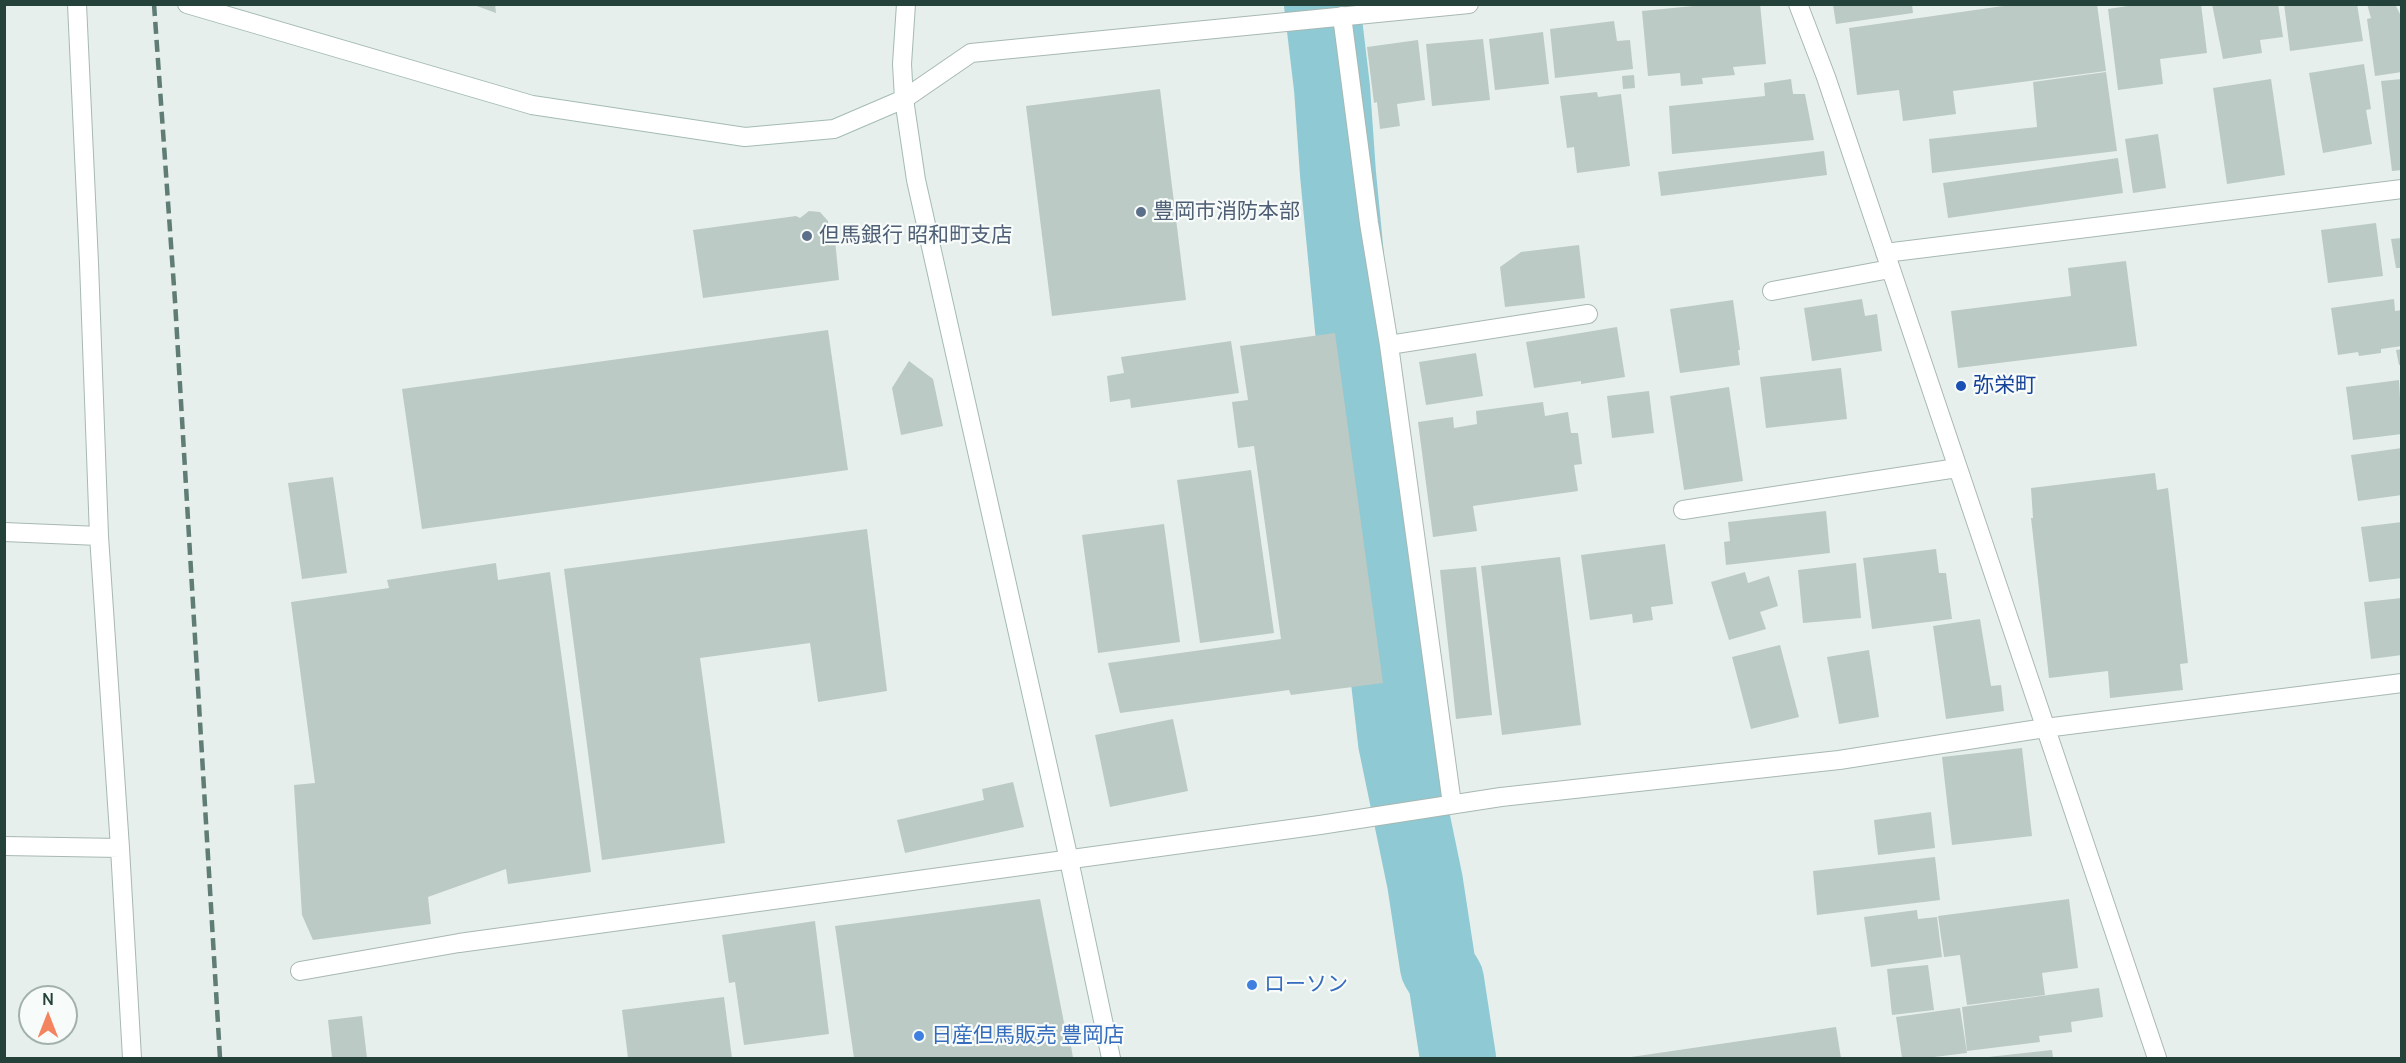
<!DOCTYPE html>
<meta charset="utf-8">
<style>
body{margin:0}
#map{position:relative;width:2406px;height:1063px;overflow:hidden;background:#e6efeb;font-family:Manrope,sans-serif}
canvas{display:block}
.frame{position:absolute;inset:0;border:6px solid #24423a;pointer-events:none}
.north{position:absolute;left:18px;top:985px;width:60px;height:60px;box-sizing:border-box;background:#f7fbf9;border:2px solid #a3b1ad;border-radius:50%;rotate:0deg;font-size:16px;font-weight:700;line-height:24px;text-align:center;color:#24423a}
.north::after{content:'';display:block;margin:auto;width:21px;height:27px;background:#f4845f;clip-path:polygon(50% 0,100% 100%,50% 72%,0 100%)}
</style>
<div id="map">
<canvas width="2406" height="1063"></canvas>
<div class="frame"></div>
<div class="north">N</div>
</div>
<script>
const ctx = document.querySelector('canvas').getContext('2d');
ctx.lineJoin = 'round';
function shape(rows) {
  const path = new Path2D();
  for (const r of rows) {
    path.moveTo(r[0], r[1]);
    for (let i = 2; i < r.length; i += 2) path.lineTo(r[i], r[i + 1]);
  }
  return path;
}
function trace(path, color, width, dash) {
  ctx.strokeStyle = color;
  ctx.lineWidth = width;
  ctx.lineCap = dash ? 'butt' : 'round';
  ctx.setLineDash(dash || []);
  ctx.stroke(path);
}
function fill(path, color) {
  ctx.fillStyle = color;
  ctx.fill(path, 'evenodd');
}
function label(font, color, halo, rows, align = 'center') {
  ctx.font = font + ' Manrope,"Noto Sans JP",sans-serif';
  ctx.lineWidth = 4.5;
  ctx.setLineDash([]);
  ctx.textBaseline = 'middle';
  ctx.strokeStyle = halo;
  ctx.fillStyle = color;
  for (const [text, x, y, turn = 0] of rows) {
    ctx.save();
    ctx.translate(x, y);
    ctx.rotate((+turn || 0) * Math.PI / 180);
    ctx.textAlign = isNaN(turn) ? turn : align;
    if (halo) ctx.strokeText(text, 0, 0);
    ctx.fillText(text, 0, 0);
    ctx.restore();
  }
}
const river = shape([
 [1322,4,1332,88,1338,174,1377,577,1396,742,1425,882,1438,967,1446,980,1458,1058]
]);
const building = shape([
 [474,4,495,4,496,13,474,5],
 [1714,4,1760,4,1766,64,1733,67,1735,75,1702,78,1703,84,1681,86,1680,73,1648,76,1642,11],
 [2017,4,2097,4,2106,71,1953,91,1956,114,1903,121,1899,90,1857,95,1849,28],
 [2141,4,2201,4,2207,53,2160,59,2163,84,2118,90,2108,9],
 [2212,4,2278,4,2283,37,2260,40,2262,53,2223,59],
 [2284,4,2357,4,2363,41,2290,51],
 [2367,4,2395,4,2402,18,2402,72,2375,76,2367,19,2371,18],
 [1833,5,1912,5,1913,13,1836,24],
 [1614,21,1617,41,1630,40,1633,69,1555,78,1550,29],
 [1543,32,1549,84,1495,90,1489,39],
 [1483,39,1490,100,1432,106,1426,44],
 [1418,40,1425,100,1397,104,1400,126,1380,129,1377,102,1374,103,1367,47],
 [2364,64,2371,109,2366,110,2372,144,2323,153,2309,73],
 [2106,72,2117,151,1932,173,1929,139,2037,127,2033,82],
 [1634,75,1635,88,1623,89,1622,76],
 [1791,79,1793,94,1805,94,1814,140,1672,154,1669,106,1765,96,1764,83],
 [2271,79,2285,175,2227,184,2213,88],
 [2402,79,2402,170,2392,171,2381,81],
 [1160,89,1186,300,1052,316,1026,106],
 [1597,92,1598,97,1621,94,1630,166,1577,173,1574,147,1567,148,1560,96],
 [2158,134,2166,188,2133,193,2125,139],
 [1824,151,1827,175,1661,196,1658,172],
 [2118,158,2123,193,1948,218,1943,183],
 [809,211,820,212,828,221,828,240,835,240,839,280,703,298,693,230,796,216,800,218],
 [2376,223,2383,276,2328,283,2321,230],
 [2402,238,2402,268,2396,268,2391,239],
 [1579,245,1585,298,1505,307,1500,267,1521,252],
 [2126,261,2137,346,1958,368,1951,311,2071,296,2068,268],
 [1862,299,1865,316,1877,314,1882,351,1812,361,1804,308],
 [2394,299,2395,311,2402,310,2402,346,2381,349,2381,353,2359,356,2358,352,2338,355,2331,308],
 [1733,300,1740,350,1738,350,1740,365,1680,373,1670,309],
 [1617,327,1625,377,1581,384,1581,381,1534,388,1526,342],
 [828,330,848,470,422,529,402,389],
 [1335,333,1383,683,1291,695,1289,690,1120,713,1108,663,1281,639,1254,446,1238,448,1232,402,1248,400,1240,346],
 [1231,341,1239,393,1131,408,1130,399,1110,402,1107,376,1124,373,1121,357],
 [2402,349,2402,365,2399,365,2396,350],
 [1476,353,1483,396,1426,405,1419,362],
 [909,361,933,379,943,426,901,435,892,388],
 [1841,368,1847,419,1766,428,1760,377],
 [2399,380,2402,434,2353,440,2346,387],
 [1729,387,1743,481,1684,490,1670,396],
 [1649,391,1654,433,1612,438,1607,396],
 [1543,402,1545,416,1568,412,1571,433,1578,433,1582,464,1574,465,1578,491,1473,506,1477,531,1433,537,1418,422,1453,417,1454,428,1477,424,1476,411],
 [2402,448,2402,495,2358,501,2351,455],
 [1251,470,1274,633,1200,643,1177,480],
 [2155,473,2157,490,2168,488,2188,663,2180,664,2183,690,2110,698,2108,671,2049,678,2031,518,2033,518,2031,488],
 [333,477,347,573,302,579,288,483],
 [1826,511,1830,553,1726,565,1724,542,1730,541,1728,522],
 [2402,522,2402,578,2369,582,2361,527],
 [1164,524,1180,642,1098,653,1082,535],
 [867,529,887,691,818,702,810,643,700,658,725,843,602,860,564,569],
 [1665,544,1673,604,1651,607,1653,620,1633,623,1632,614,1590,620,1581,555],
 [1936,549,1939,573,1946,573,1952,619,1872,629,1863,558],
 [1560,557,1581,725,1502,735,1481,566],
 [496,563,498,580,550,572,591,872,508,884,506,869,428,897,431,924,313,940,302,915,294,785,315,783,291,602,389,588,387,580],
 [1856,563,1861,618,1803,623,1798,570],
 [1476,567,1492,715,1456,719,1440,570],
 [1745,572,1748,583,1769,576,1778,606,1760,612,1766,629,1729,640,1711,582],
 [2402,598,2402,655,2371,659,2364,602],
 [1980,619,1991,686,2001,685,2004,711,1946,719,1933,626],
 [1780,645,1799,717,1751,729,1732,657],
 [1869,650,1879,717,1839,724,1827,657],
 [1173,719,1188,791,1110,807,1095,735],
 [2022,748,2032,836,1952,845,1942,757],
 [1013,782,1024,827,905,853,897,820,984,800,982,789],
 [1931,812,1935,848,1878,855,1874,820],
 [1935,857,1940,900,1817,915,1813,871],
 [1040,899,1065,1028,1068,1027,1073,1058,854,1058,835,926],
 [2069,899,2078,968,2042,973,2045,995,1967,1005,1960,955,1944,957,1938,916],
 [1917,910,1918,919,1937,917,1942,957,1871,967,1864,917],
 [815,921,829,1034,744,1045,735,982,729,983,722,935],
 [1928,965,1934,1010,1892,1015,1887,969],
 [2099,988,2103,1017,2071,1022,2072,1032,2039,1036,2040,1042,1967,1051,1962,1007],
 [724,997,732,1058,628,1058,622,1010],
 [1960,1008,1967,1053,1926,1058,1902,1058,1896,1017],
 [362,1016,367,1058,332,1058,328,1020],
 [1836,1027,1841,1058,1631,1058,1631,1057],
 [2052,1050,2053,1058,1988,1058,1988,1057]
]);
const street = shape([
 [77,4,89,263,99,536,120,848,132,1058],
 [1798,4,1826,77,2157,1058],
 [1342,16,1369,223,1389,345,1452,804],
 [904,99,971,53,1469,4],
 [1885,253,2402,189],
 [1772,291,1890,269],
 [1389,345,1588,314],
 [1683,510,1957,468],
 [4,532,99,536],
 [4,846,120,848],
 [300,971,459,943,1320,825,1501,797,1839,760,2045,728,2402,683]
]);
const secondary = shape([
 [187,4,532,105,745,137,834,129,904,99],
 [906,4,902,64,904,99,916,180,1069,860,1111,1058]
]);
const rail = shape([
 [154,4,175,301,220,1058]
]);
const markers = [
 [1141,212,6,"#5c6f8a"],
 [807,236,6,"#5c6f8a"],
 [1961,386,6,"#1a4fb4"],
 [1252,985,6,"#3f7fe0"],
 [919,1036,6,"#3f7fe0"]
];
const serviceNames = [
 ["豊岡市消防本部",1153,212],
 ["但馬銀行 昭和町支店",819,236]
];
const transitNames = [
 ["弥栄町",1973,386]
];
const shopNames = [
 ["ローソン",1264,985],
 ["日産但馬販売 豊岡店",931,1036]
];
trace(river, '#8ec9d4', 76);
fill(building, '#bbcac4');
trace(street, '#a8b8b2', 20);
trace(secondary, '#a4bbb3', 20);
trace(street, '#fff', 18);
trace(secondary, '#fff', 18);
trace(rail, '#5f7d75', 4.5, [12, 6]);
for (const [x, y, r, color] of markers) {
  const dot = new Path2D();
  dot.arc(x, y, r, 0, 2 * Math.PI);
  ctx.fillStyle = color;
  ctx.fill(dot);
  trace(dot, '#f7fbf9', 2);
}
label('21px', '#4e5e75', '#f7fbf9', serviceNames, 'left');
label('21px', '#164399', '#f7fbf9', transitNames, 'left');
label('21px', '#366cbe', '#f7fbf9', shopNames, 'left');
</script>
